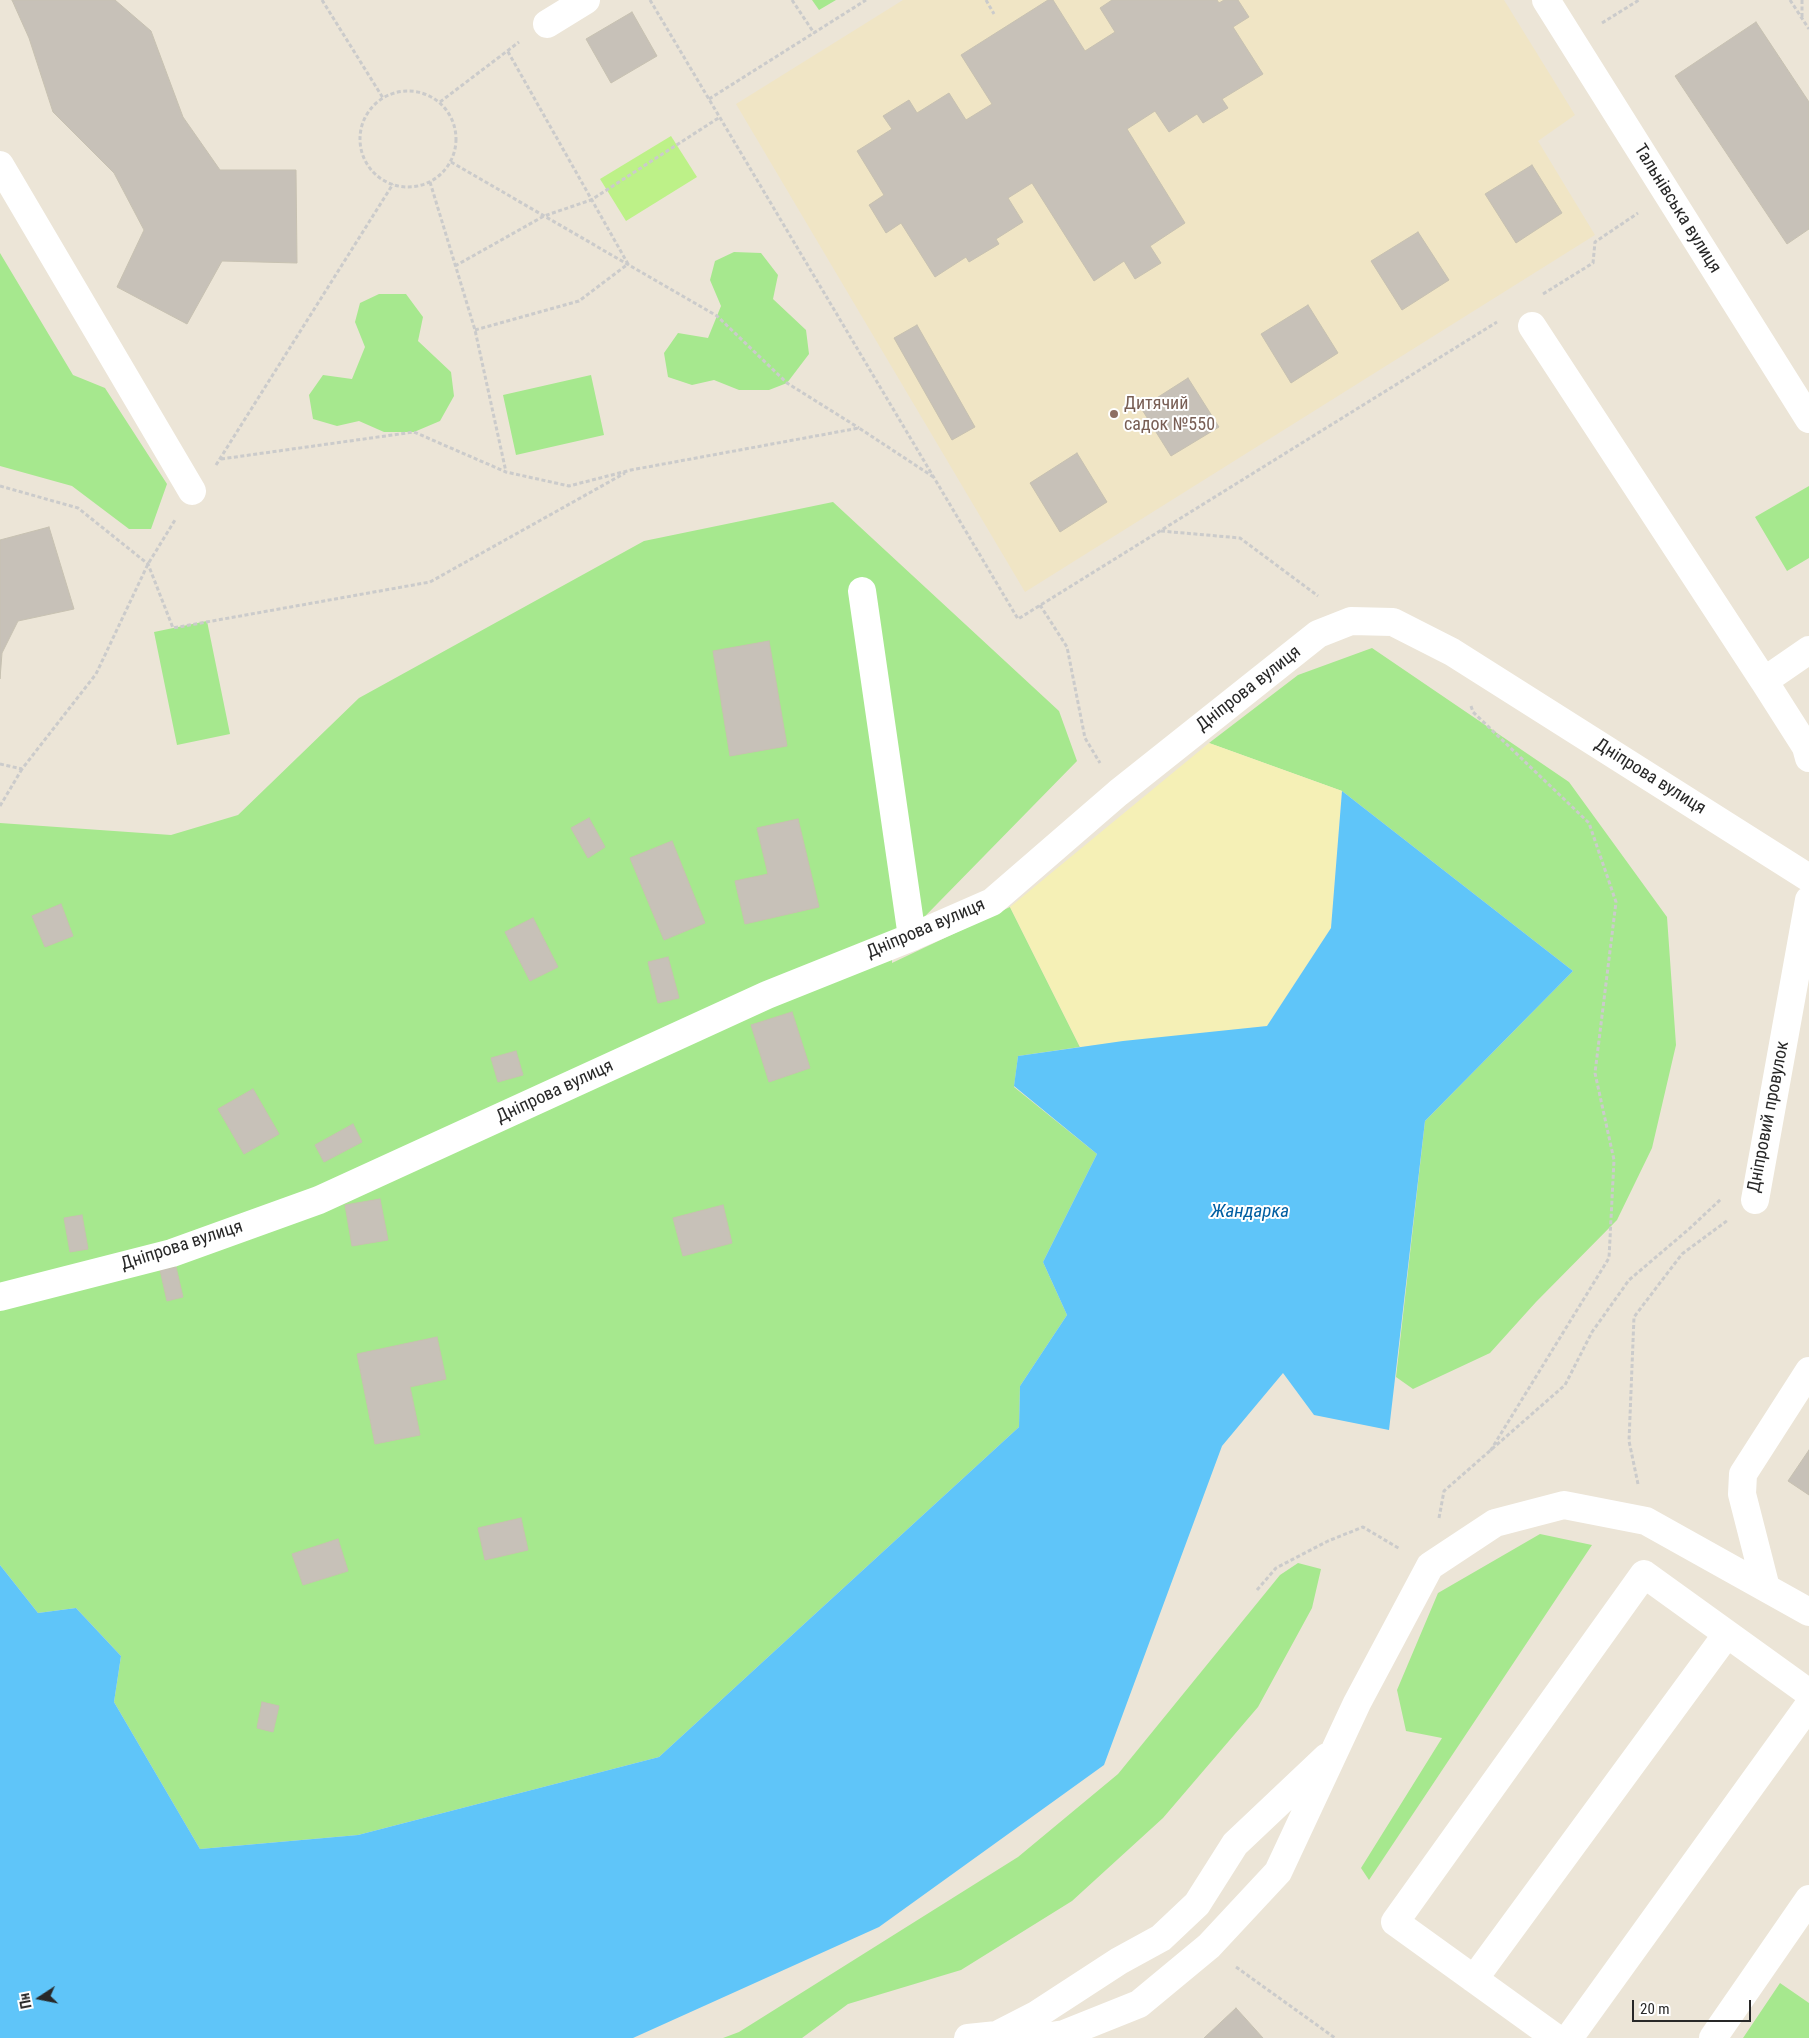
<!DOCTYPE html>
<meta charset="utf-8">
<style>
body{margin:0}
#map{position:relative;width:1809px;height:2038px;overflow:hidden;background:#ece5d7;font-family:"Roboto Condensed",sans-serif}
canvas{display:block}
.north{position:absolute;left:15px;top:1973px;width:50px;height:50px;-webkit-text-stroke:4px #fff;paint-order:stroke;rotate:259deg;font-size:14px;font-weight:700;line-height:20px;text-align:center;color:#282828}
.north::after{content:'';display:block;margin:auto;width:18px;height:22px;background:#282828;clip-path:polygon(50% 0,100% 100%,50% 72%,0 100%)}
.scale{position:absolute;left:1632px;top:2000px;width:119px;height:22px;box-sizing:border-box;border:2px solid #282828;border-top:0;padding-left:6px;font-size:15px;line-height:18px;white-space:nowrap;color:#282828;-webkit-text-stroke:4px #fff;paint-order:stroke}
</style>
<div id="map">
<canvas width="1809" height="2038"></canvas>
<div class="north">Пн</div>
<div class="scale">20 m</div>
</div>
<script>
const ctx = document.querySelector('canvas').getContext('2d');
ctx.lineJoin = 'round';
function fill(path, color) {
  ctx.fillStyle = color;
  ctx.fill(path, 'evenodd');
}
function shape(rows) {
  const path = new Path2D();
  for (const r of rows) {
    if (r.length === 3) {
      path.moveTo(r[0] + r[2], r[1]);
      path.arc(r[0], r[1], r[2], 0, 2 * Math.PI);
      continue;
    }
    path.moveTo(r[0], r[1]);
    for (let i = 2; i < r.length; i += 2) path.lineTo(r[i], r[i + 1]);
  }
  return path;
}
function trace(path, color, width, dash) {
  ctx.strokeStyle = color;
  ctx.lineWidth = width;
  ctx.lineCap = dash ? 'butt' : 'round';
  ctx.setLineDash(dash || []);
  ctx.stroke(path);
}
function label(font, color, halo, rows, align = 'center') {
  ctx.font = font + ' "Roboto Condensed",sans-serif';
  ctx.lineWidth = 4;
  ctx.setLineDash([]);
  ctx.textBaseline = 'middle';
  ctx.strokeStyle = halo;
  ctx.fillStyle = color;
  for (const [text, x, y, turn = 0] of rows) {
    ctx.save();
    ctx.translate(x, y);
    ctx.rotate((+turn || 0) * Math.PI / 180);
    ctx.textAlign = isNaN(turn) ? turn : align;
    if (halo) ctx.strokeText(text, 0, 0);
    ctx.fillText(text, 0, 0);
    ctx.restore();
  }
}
const education = shape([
 [903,0,1504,0,1575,115,1538,141,1595,235,1025,592,736,104]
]);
const green = shape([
 [812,0,836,0,819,10],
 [734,252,761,253,778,275,773,299,806,330,809,354,787,383,769,390,739,390,714,380,692,385,668,377,664,353,678,333,708,338,721,306,710,280,715,261],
 [0,253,73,375,105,388,167,484,151,529,129,529,72,486,0,466],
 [379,294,406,294,423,317,418,341,451,372,454,396,440,421,414,432,384,432,359,421,337,426,313,419,309,395,323,375,352,379,365,347,355,322,360,303],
 [591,375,604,435,516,455,503,395],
 [1809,486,1809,558,1787,571,1755,517],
 [833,502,1059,711,1077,761,892,950,892,963,1010,907,1080,1047,1018,1056,1014,1087,1097,1154,1043,1262,1067,1315,1020,1386,1019,1427,659,1757,358,1835,200,1849,114,1702,121,1656,76,1608,38,1613,0,1565,0,823,171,835,238,815,359,698,644,541],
 [207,621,230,734,177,745,154,632],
 [1372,648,1569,782,1667,917,1676,1045,1652,1148,1617,1220,1536,1302,1490,1353,1413,1389,1396,1377,1425,1121,1573,971,1342,791,1209,743,1298,675],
 [1540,1534,1592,1545,1369,1880,1361,1868,1442,1738,1406,1731,1397,1690,1438,1593],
 [1298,1563,1321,1569,1312,1608,1258,1707,1163,1818,1072,1901,961,1970,848,2004,802,2038,723,2038,739,2032,1018,1857,1118,1774,1280,1575],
 [1780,1983,1809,2003,1809,2038,1743,2038]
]);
const sand = shape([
 [1209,743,1342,791,1331,928,1267,1026,1080,1047,1010,907]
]);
const pitch = shape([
 [671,136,697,177,626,221,600,179]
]);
const water = shape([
 [1342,791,1573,971,1425,1121,1389,1430,1314,1415,1283,1373,1222,1446,1104,1765,879,1927,633,2038,0,2038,0,1565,38,1613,76,1608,121,1656,114,1702,200,1849,358,1835,659,1757,1019,1427,1020,1386,1067,1315,1043,1262,1097,1154,1014,1086,1018,1056,1123,1041,1267,1026,1331,928]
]);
const building = shape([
 [12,0,115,0,151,31,183,117,220,170,296,170,297,263,222,261,187,324,117,287,144,230,114,173,53,112,29,38,12,0],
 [1048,0,1053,0,1085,51,1115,32,1100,8,1112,0,1217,0,1219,3,1224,0,1238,0,1249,17,1233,27,1263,74,1222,99,1228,108,1203,123,1197,114,1169,132,1155,111,1127,129,1185,223,1150,246,1161,263,1135,279,1124,261,1094,281,1032,183,1008,198,1023,222,996,239,999,244,969,262,966,257,935,277,901,223,886,233,869,205,884,195,857,151,892,129,883,116,909,100,917,113,949,93,966,120,992,104,961,55,1048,0],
 [632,12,657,56,611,83,586,39,632,12],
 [1756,22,1809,102,1809,229,1787,244,1675,76,1756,22],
 [1532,165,1562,213,1516,243,1485,194,1532,165],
 [1418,232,1449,280,1402,310,1371,261,1418,232],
 [1308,305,1338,353,1291,383,1261,334,1308,305],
 [917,325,975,427,952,440,894,338,917,325],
 [1188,378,1219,427,1171,456,1141,408,1188,378],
 [1077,453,1107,502,1060,532,1030,483,1077,453],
 [49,527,74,609,18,621,2,653,0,679,0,540,49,527],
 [769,641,787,746,730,756,713,651,769,641],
 [589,818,605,847,588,858,571,828,589,818],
 [798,819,819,907,745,924,735,881,768,874,757,828,798,819],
 [672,841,705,923,664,940,630,858,672,841],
 [61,904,73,936,45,947,32,916,61,904],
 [533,918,558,967,530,981,505,932,533,918],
 [668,957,679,998,658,1003,648,962,668,957],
 [792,1012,810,1068,769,1082,751,1025,792,1012],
 [516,1051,523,1075,498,1082,491,1058,516,1051],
 [253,1089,279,1134,244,1154,218,1109,253,1089],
 [353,1124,362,1142,324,1162,315,1145,353,1124],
 [380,1199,388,1240,352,1246,345,1205,380,1199],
 [723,1205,732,1243,683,1256,673,1218,723,1205],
 [82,1215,88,1249,70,1252,64,1218,82,1215],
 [176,1267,183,1297,167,1301,160,1270,176,1267],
 [437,1337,446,1379,410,1387,420,1435,375,1444,357,1354,437,1337],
 [1809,1450,1809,1495,1788,1481,1809,1450],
 [521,1518,528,1550,485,1560,478,1528,521,1518],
 [338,1539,348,1571,303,1585,292,1554,338,1539],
 [262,1702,279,1706,273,1732,257,1728,262,1702],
 [1236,2008,1263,2038,1204,2038,1236,2008]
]);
const path = shape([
 [322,0,383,98],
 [650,0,1018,619,1497,322],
 [792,0,814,33],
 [986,0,994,14],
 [1790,0,1809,29],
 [1802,17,1802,0],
 [1602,23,1639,0],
 [408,139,48],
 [709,99,866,0],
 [440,102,519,42],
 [451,162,717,316,787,383,859,428],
 [430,182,475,330,506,472],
 [455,266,544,216,591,200,720,117],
 [1543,294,1593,263,1595,242,1638,213],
 [475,330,579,301,628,264,507,50],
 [221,459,414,432,506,472,569,486,631,470,859,428,935,478],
 [216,465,393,184],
 [0,486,78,508,148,564,173,628,430,582,625,473],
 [1161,531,1240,538,1318,596],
 [1040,605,1067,647,1085,738,1100,763],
 [1471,706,1473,712,1589,823,1616,902,1595,1073,1614,1160,1609,1258,1489,1453],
 [0,764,22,769,96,674,148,564,175,520],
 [0,806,22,769],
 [1638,1484,1629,1441,1634,1317,1682,1254,1728,1220],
 [1439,1518,1444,1491,1565,1385,1592,1332,1629,1280,1689,1229,1721,1199],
 [1257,1590,1276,1568,1328,1541,1363,1527,1400,1549],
 [1236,1967,1335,2038]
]);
const minor = shape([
 [1546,0,1809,419],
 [547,24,586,0],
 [0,165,192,491],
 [1532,326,1764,681],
 [862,591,912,937],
 [1809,650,1764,681,1806,747,1809,758],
 [1755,1200,1809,900],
 [0,1297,172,1253,319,1200,767,995,912,937,992,902,1118,793,1318,634,1351,621,1393,622,1452,652,1809,878],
 [1766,1588,1742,1494,1743,1474,1809,1371],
 [1474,1979,1727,1634],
 [997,2035,1036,2015,1119,1961,1161,1938,1197,1904,1235,1844,1327,1757],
 [968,2038,997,2035,1014,2037],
 [1039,2038,1064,2034,1139,2004,1209,1946,1278,1872,1357,1703,1430,1566,1495,1523,1564,1505,1646,1521,1809,1612],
 [1556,2038,1395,1922,1644,1574,1809,1693],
 [1569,2038,1809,1705],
 [1713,2038,1809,1899]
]);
const markers = [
 [1114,414,5,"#8d6e63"]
];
const streetNames = [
 ["Тальнівська вулиця",1677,209,58],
 ["Дніпрова вулиця",1249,689,-38],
 ["Дніпрова вулиця",1650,777,32],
 ["Дніпрова вулиця",926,929,-23],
 ["Дніпрова вулиця",555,1092,-25],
 ["Дніпровий провулок",1769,1117,-79],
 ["Дніпрова вулиця",182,1246,-18]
];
const educationNames = [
 ["Дитячий",1124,404],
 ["садок №550",1124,425]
];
const waterNames = [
 ["Жандарка",1250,1212]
];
fill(education, '#f0e5c5');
fill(green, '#a6e88e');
fill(sand, '#f5f0b6');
fill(pitch, '#bdf188');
fill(water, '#5fc5f9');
fill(building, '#c7c1b8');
trace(building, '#c7c1b1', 1);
trace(path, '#cbcbcb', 3, [4, 2.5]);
trace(minor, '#fff', 28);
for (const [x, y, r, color] of markers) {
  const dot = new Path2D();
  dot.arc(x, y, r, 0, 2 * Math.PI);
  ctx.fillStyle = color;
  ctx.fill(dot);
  trace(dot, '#fff', 2);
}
label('18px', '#282828', '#fff', streetNames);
label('18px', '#785e54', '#fff', educationNames, 'left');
label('italic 19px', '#015fa2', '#fff', waterNames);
</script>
